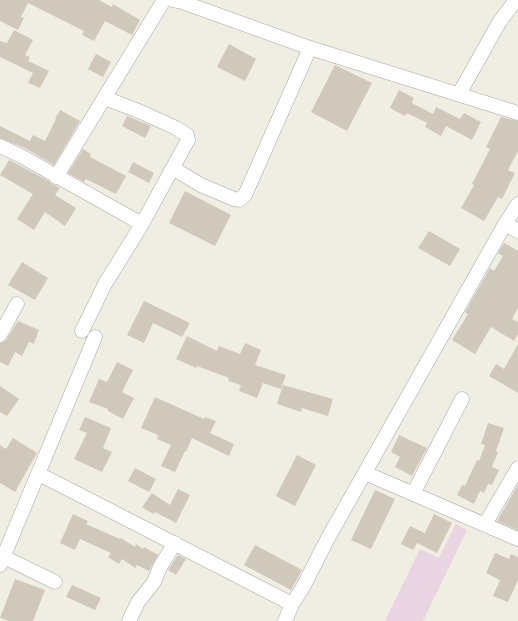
<!DOCTYPE html>
<style>
body{margin:0}
canvas{display:block;background:#f0eee3}
</style>
<canvas width="518" height="621"></canvas>
<script>
const ctx = document.querySelector('canvas').getContext('2d');
ctx.lineJoin = 'round';
function fill(path, color) {
  ctx.fillStyle = color;
  ctx.fill(path, 'evenodd');
}
function shape(rows) {
  const path = new Path2D();
  for (const r of rows) {
    path.moveTo(r[0], r[1]);
    for (let i = 2; i < r.length; i += 2) path.lineTo(r[i], r[i + 1]);
  }
  return path;
}
function trace(path, color, width, dash) {
  ctx.strokeStyle = color;
  ctx.lineWidth = width;
  ctx.lineCap = dash ? 'butt' : 'round';
  ctx.setLineDash(dash || []);
  ctx.stroke(path);
}
const industrial = shape([
 [456,524,467,530,423,621,385,621,420,549,439,558]
]);
const building = shape([
 [0,0,99,0,112,7,113,4,140,20,132,35,105,21,94,41,82,35,84,31,28,3,21,17,24,18,18,30,0,21],
 [14,30,33,40,25,55,30,57,28,61,49,71,40,88,28,83,33,73,0,57,0,41,7,43],
 [229,44,256,59,245,81,217,67],
 [96,54,111,62,103,77,88,69],
 [335,65,372,83,347,131,311,112],
 [399,90,414,98,412,103,433,114,436,107,460,119,464,113,481,122,472,140,446,126,441,136,425,127,427,123,407,113,405,116,390,108],
 [60,110,80,121,54,165,25,148,0,138,0,126,30,141,33,135,45,141,56,119,55,119],
 [127,116,151,126,145,138,122,126],
 [501,117,518,121,518,151,508,170,515,173,502,199,498,197,484,221,461,208,474,185,472,184,490,149,486,147],
 [83,149,91,154,90,157,126,176,116,194,86,179,84,182,68,173],
 [9,160,49,181,52,184,60,188,55,195,76,208,65,226,45,212,34,230,17,219,33,194,0,175],
 [133,162,154,173,149,183,128,172],
 [185,191,231,215,215,246,169,223],
 [429,231,460,249,450,266,418,248],
 [504,243,518,251,518,308,512,319,518,322,518,334,514,341,491,327,475,354,452,340,468,314,465,312,490,268,494,271,503,256,498,253],
 [22,262,48,278,35,300,8,285],
 [144,301,190,323,182,337,153,323,144,343,127,335],
 [18,321,39,330,34,344,29,342,22,356,15,352,8,366,0,362,0,343,4,342,7,339],
 [187,336,217,351,219,346,240,354,245,343,261,350,255,365,286,375,281,389,263,383,257,398,239,391,241,385,228,381,229,378,197,366,196,368,176,359],
 [518,344,518,393,489,376,496,364,504,369],
 [117,362,133,370,122,392,134,398,123,419,108,411,108,409,89,402,99,379,107,382],
 [283,385,333,399,328,416,302,408,301,412,277,404],
 [0,386,19,399,7,416,0,412],
 [155,397,204,419,205,417,216,421,210,433,234,444,229,456,192,438,186,452,185,451,175,472,161,466,171,445,157,439,158,435,141,428],
 [85,417,111,428,103,448,112,452,102,472,74,459,87,433,79,430],
 [488,423,504,428,496,451,498,452,492,467,499,470,492,485,488,484,484,493,480,491,474,504,457,495,462,485,465,486,477,460,479,461,485,445,481,444],
 [399,435,427,448,412,476,395,467,400,457,391,452],
 [13,438,37,453,15,492,0,483,0,445,6,449],
 [297,455,316,465,295,506,276,496],
 [135,468,156,479,149,492,128,481],
 [518,485,518,530,497,521],
 [178,489,190,495,176,523,155,512,153,514,142,507,152,493,170,505],
 [375,490,395,499,371,549,351,540],
 [73,514,88,521,86,524,120,539,121,538,135,547,136,544,143,549,144,547,158,555,149,571,137,565,135,568,122,559,119,564,108,557,111,553,80,539,75,550,60,543],
 [434,514,452,523,437,553,417,543,413,550,401,544,410,526,425,533],
 [255,545,302,570,291,590,244,565],
 [495,553,509,559,511,554,518,557,518,580,508,602,493,596,500,580,486,573],
 [178,555,186,559,176,575,168,570],
 [15,579,45,590,33,621,9,621,0,618],
 [72,585,101,598,95,610,66,597]
]);
const minor = shape([
 [172,0,182,2,310,48,518,113],
 [459,94,500,21,516,0],
 [105,98,141,112,176,128,187,135,188,140,142,224],
 [0,146,21,156,142,224,105,284,82,331],
 [174,169,201,185,234,199,239,200,245,195,310,48],
 [56,177,164,0],
 [505,224,518,204],
 [0,335,17,304],
 [365,473,518,539],
 [39,474,292,604],
 [413,494,462,399],
 [485,524,518,468],
 [4,557,55,582],
 [0,565,95,337],
 [129,621,138,602,154,582,160,567,175,543],
 [285,621,292,604,302,589,328,538,505,224,518,231]
]);
fill(industrial, '#e9d4e1');
fill(building, '#d0c8bb');
trace(minor, '#a5a5a5', 15);
trace(minor, '#fff', 14);
</script>
